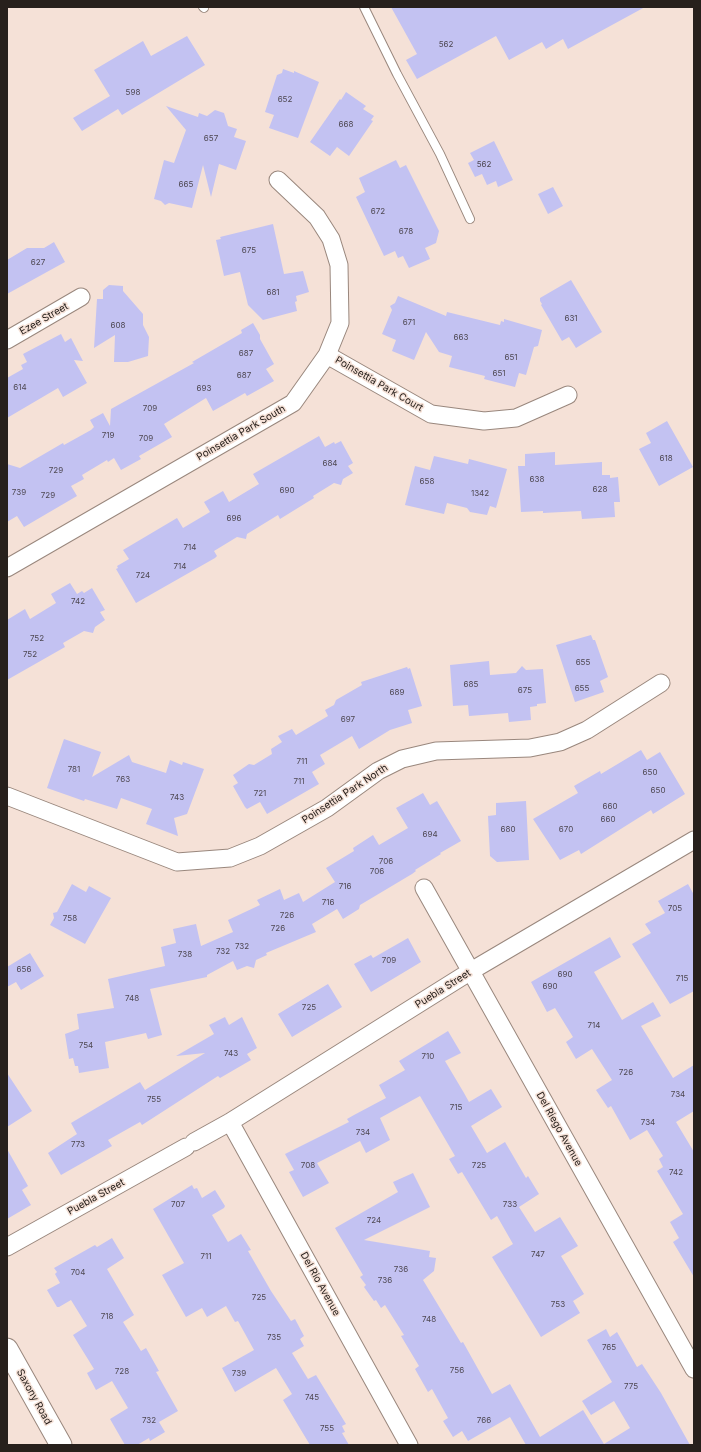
<!DOCTYPE html>
<style>
body{margin:0}
#map{position:relative;width:701px;height:1452px;overflow:hidden;background:#f5e1d7;font-family:Inter,sans-serif}
canvas{display:block}
.frame{position:absolute;inset:0;border:8px solid #27201c;pointer-events:none}
</style>
<div id="map">
<canvas width="701" height="1452"></canvas>
<div class="frame"></div>
</div>
<script>
const ctx = document.querySelector('canvas').getContext('2d');
ctx.lineJoin = 'round';
function fill(path, color) {
  ctx.fillStyle = color;
  ctx.fill(path, 'evenodd');
}
function shape(rows) {
  const path = new Path2D();
  for (const r of rows) {
    path.moveTo(r[0], r[1]);
    for (let i = 2; i < r.length; i += 2) path.lineTo(r[i], r[i + 1]);
  }
  return path;
}
function trace(path, color, width, dash) {
  ctx.strokeStyle = color;
  ctx.lineWidth = width;
  ctx.lineCap = dash ? 'butt' : 'round';
  ctx.setLineDash(dash || []);
  ctx.stroke(path);
}
function label(font, color, halo, rows, align = 'center') {
  ctx.font = font + ' Inter,sans-serif';
  ctx.lineWidth = 3;
  ctx.setLineDash([]);
  ctx.textBaseline = 'middle';
  ctx.strokeStyle = halo;
  ctx.fillStyle = color;
  for (const [text, x, y, turn = 0] of rows) {
    ctx.save();
    ctx.translate(x, y);
    ctx.rotate((+turn || 0) * Math.PI / 180);
    ctx.textAlign = isNaN(turn) ? turn : align;
    if (halo) ctx.strokeText(text, 0, 0);
    ctx.fillText(text, 0, 0);
    ctx.restore();
  }
}
const building = shape([
 [391,7,645,7,568,49,563,39,546,49,542,42,509,60,496,36,417,79,406,60,417,54],
 [187,36,205,65,122,115,118,109,82,131,73,118,110,96,94,70,143,41,151,56],
 [283,69,294,73,294,71,319,82,298,138,269,128,274,115,265,112,277,75,282,73],
 [346,92,366,106,363,109,374,116,371,120,373,121,349,156,337,147,330,156,310,142,340,99,341,100],
 [166,106,198,117,199,113,207,116,215,110,224,113,228,126,237,129,234,137,246,141,236,170,219,164,211,197,203,165,192,208,169,203,165,205,161,201,154,199,164,160,174,163,186,130],
 [494,141,513,180,498,187,496,181,487,185,482,174,475,177,468,163,474,160,470,153],
 [396,160,400,168,406,165,439,231,436,243,425,248,430,259,409,268,403,256,398,258,395,251,384,256,356,197,365,192,359,178],
 [553,187,563,206,548,214,538,194],
 [273,224,284,274,303,271,309,292,296,296,297,301,295,302,297,311,263,320,248,305,240,272,224,276,216,240,221,239,220,237],
 [54,242,65,262,7,294,7,260,27,248,44,248],
 [571,280,602,332,576,348,569,337,562,341,541,305,542,304,540,301,540,298],
 [109,285,123,286,123,291,143,314,143,325,149,337,148,356,128,362,114,362,115,335,94,348,97,299,103,299,103,290],
 [398,296,446,316,447,312,500,325,501,321,504,322,504,319,542,330,538,346,534,347,526,375,519,373,515,387,484,379,485,376,449,367,452,356,439,352,426,332,414,360,392,351,396,340,382,334,392,310,390,306,395,303],
 [253,323,260,335,260,339,274,364,266,369,274,381,247,396,245,393,213,411,206,398,164,424,172,437,139,456,141,459,121,470,114,458,108,462,107,460,82,475,84,479,71,486,77,496,24,527,17,516,7,522,7,464,20,468,63,443,64,445,91,430,94,427,90,420,103,413,110,426,111,409,194,363,192,362,242,333,241,330],
 [61,334,65,342,71,338,83,361,74,360,87,383,63,397,58,388,7,418,7,378,23,369,21,365,27,362,23,354],
 [667,421,693,467,659,486,639,449,651,443,646,433],
 [319,436,325,447,334,442,335,444,341,441,353,463,348,466,353,473,343,479,341,485,334,483,313,496,314,498,280,519,278,515,247,534,246,539,237,537,214,551,217,556,215,558,136,603,116,569,118,568,117,566,129,559,123,550,177,518,183,528,210,512,204,502,223,491,229,502,259,484,253,474],
 [555,452,555,465,602,462,602,475,610,475,610,478,618,477,620,502,614,502,615,517,582,519,581,511,543,513,543,511,521,512,518,466,525,466,525,454],
 [434,456,468,464,469,459,507,469,496,508,490,506,487,515,470,512,467,508,447,503,444,514,405,505,415,466,430,470],
 [70,583,77,594,82,591,84,593,92,588,105,610,100,612,105,620,95,627,93,633,84,631,63,643,65,647,7,680,7,620,25,609,30,619,56,603,51,594],
 [591,635,593,640,595,640,608,677,600,681,604,692,575,702,556,645],
 [489,661,490,675,516,673,522,666,526,670,543,669,546,703,537,704,537,706,530,707,531,720,509,722,508,713,469,716,468,705,453,706,450,665],
 [407,667,408,669,410,668,422,706,408,710,412,723,390,730,359,749,352,736,320,755,325,764,312,772,319,784,267,814,260,802,247,809,245,807,233,786,238,783,233,775,249,764,254,765,272,754,271,749,282,742,278,736,292,729,296,735,328,716,325,710,334,705,336,700,362,685,361,682],
 [64,739,101,752,92,777,129,755,132,762,166,773,170,760,182,765,183,762,204,769,187,814,174,818,178,836,146,824,152,809,121,798,117,809,85,799,84,801,47,788],
 [641,750,647,760,660,752,685,794,653,814,651,810,581,854,579,850,560,860,533,819,578,793,574,786,600,771,601,774],
 [423,793,430,805,437,801,461,841,440,853,441,854,415,870,416,871,412,874,360,905,359,909,343,919,337,909,312,924,316,932,266,953,267,955,256,960,254,968,247,966,237,970,233,961,207,975,207,977,150,989,162,1035,148,1039,146,1033,105,1042,109,1068,79,1073,78,1066,75,1066,73,1058,69,1059,65,1034,79,1029,77,1014,114,1008,108,979,165,966,161,947,176,943,173,929,196,924,201,946,233,932,228,920,260,905,257,900,280,889,284,900,299,893,303,902,335,882,326,868,354,851,353,848,373,835,379,845,408,828,396,808],
 [526,801,529,860,497,862,490,856,488,816,496,815,496,803],
 [72,884,86,892,89,886,111,898,85,944,50,925,54,918,53,913,57,912],
 [688,884,694,895,694,991,670,1004,632,944,651,933,645,924,665,913,658,901],
 [610,937,621,957,594,972,622,1020,653,1002,661,1016,641,1026,673,1078,694,1065,694,1111,676,1122,694,1152,694,1277,673,1242,679,1238,670,1222,683,1214,657,1171,663,1167,659,1159,663,1156,647,1130,630,1140,611,1106,608,1108,596,1090,612,1080,592,1049,576,1059,566,1042,573,1037,555,1008,547,1012,531,982],
 [408,938,421,962,371,992,354,964,371,955,373,958],
 [30,953,44,976,21,990,16,982,7,987,7,967],
 [328,984,342,1007,292,1037,278,1014],
 [225,1017,229,1025,242,1017,257,1048,247,1054,251,1060,220,1078,218,1076,142,1125,140,1122,108,1140,112,1146,61,1175,48,1153,77,1134,71,1123,140,1082,145,1090,205,1053,176,1056,214,1034,209,1025],
 [448,1031,461,1053,445,1061,464,1093,469,1102,491,1089,502,1107,471,1126,487,1153,505,1142,526,1178,528,1176,539,1194,519,1207,535,1232,560,1217,578,1246,561,1256,584,1294,573,1301,580,1313,541,1337,492,1257,513,1244,497,1216,491,1220,462,1172,458,1174,449,1159,455,1156,420,1096,380,1118,390,1140,366,1153,360,1141,317,1163,329,1183,303,1197,289,1172,294,1170,285,1154,349,1122,347,1119,354,1115,386,1098,379,1085,405,1070,399,1061],
 [7,1073,32,1111,7,1127],
 [7,1149,28,1186,22,1190,31,1205,7,1219],
 [413,1173,430,1207,364,1240,430,1251,429,1257,436,1258,434,1271,423,1280,461,1343,463,1342,492,1394,510,1384,540,1437,583,1410,604,1444,630,1428,614,1401,591,1415,582,1401,612,1382,587,1340,606,1329,610,1337,617,1332,637,1367,642,1364,661,1393,690,1445,526,1445,510,1417,468,1441,462,1431,453,1437,443,1421,448,1418,432,1389,428,1392,415,1369,419,1366,401,1336,404,1335,385,1305,381,1308,376,1300,374,1301,364,1287,366,1285,360,1277,363,1275,335,1228,398,1192,393,1182],
 [192,1185,194,1189,197,1188,202,1198,215,1190,225,1206,224,1208,212,1215,228,1242,241,1234,251,1250,248,1251,271,1291,291,1321,295,1319,304,1336,300,1339,304,1346,292,1353,308,1379,316,1375,346,1424,342,1426,345,1432,342,1433,349,1445,310,1445,283,1400,292,1394,276,1368,235,1392,222,1368,254,1350,238,1321,235,1322,226,1306,207,1317,202,1308,186,1317,162,1275,184,1263,153,1209],
 [112,1238,124,1258,107,1269,134,1315,123,1322,141,1351,146,1348,159,1371,156,1372,178,1411,159,1422,165,1432,150,1441,149,1438,137,1445,125,1445,110,1419,128,1408,112,1381,96,1390,87,1373,94,1369,73,1335,87,1326,71,1300,59,1307,57,1307,47,1290,60,1283,55,1274,57,1272,54,1268,95,1245,97,1247]
]);
const service = shape([
 [203,7,204,8],
 [364,7,397,74,440,154,470,219]
]);
const minor = shape([
 [7,340,81,297],
 [327,355,431,414,484,421,516,418,568,395],
 [7,568,293,403,327,355,340,323,339,265,331,239,317,217,278,180],
 [7,796,177,862,230,858,260,846,327,808,378,771,402,759,436,751,530,748,560,742,587,730,661,683],
 [424,888,694,1369],
 [230,1122,409,1445],
 [194,1142,230,1122,471,971,694,840],
 [7,1247,186,1147]
]);
const tertiary = shape([
 [7,1349,61,1445]
]);
const numberNames = [
 ["562",446,45],
 ["598",133,93],
 ["652",285,100],
 ["668",346,125],
 ["657",211,139],
 ["562",484,165],
 ["665",186,185],
 ["672",378,212],
 ["678",406,232],
 ["675",249,251],
 ["627",38,263],
 ["681",273,293],
 ["631",571,319],
 ["671",409,323],
 ["608",118,326],
 ["663",461,338],
 ["687",246,354],
 ["651",511,358],
 ["651",499,374],
 ["687",244,376],
 ["614",20,388],
 ["693",204,389],
 ["709",150,409],
 ["719",108,436],
 ["709",146,439],
 ["618",666,459],
 ["684",330,464],
 ["729",56,471],
 ["638",537,480],
 ["658",427,482],
 ["628",600,490],
 ["690",287,491],
 ["739",19,493],
 ["1342",480,494],
 ["729",48,496],
 ["696",234,519],
 ["714",190,548],
 ["714",180,567],
 ["724",143,576],
 ["742",78,602],
 ["752",37,639],
 ["752",30,655],
 ["655",583,663],
 ["685",471,685],
 ["655",582,689],
 ["675",525,691],
 ["689",397,693],
 ["697",348,720],
 ["711",302,762],
 ["781",74,770],
 ["650",650,773],
 ["763",123,780],
 ["711",299,782],
 ["650",658,791],
 ["721",260,794],
 ["743",177,798],
 ["660",610,807],
 ["660",608,820],
 ["680",508,830],
 ["670",566,830],
 ["694",430,835],
 ["706",386,862],
 ["706",377,872],
 ["716",345,887],
 ["716",328,903],
 ["705",675,909],
 ["726",287,916],
 ["758",70,919],
 ["726",278,929],
 ["732",242,947],
 ["732",223,952],
 ["738",185,955],
 ["709",389,961],
 ["656",24,970],
 ["690",565,975],
 ["715",682,979],
 ["690",550,987],
 ["748",132,999],
 ["725",309,1008],
 ["714",594,1026],
 ["754",86,1046],
 ["743",231,1054],
 ["710",428,1057],
 ["726",626,1073],
 ["734",678,1095],
 ["755",154,1100],
 ["715",456,1108],
 ["734",648,1123],
 ["734",363,1133],
 ["773",78,1145],
 ["708",308,1166],
 ["725",479,1166],
 ["742",676,1173],
 ["707",178,1205],
 ["733",510,1205],
 ["724",374,1221],
 ["747",538,1255],
 ["711",206,1257],
 ["736",401,1270],
 ["704",78,1273],
 ["736",385,1281],
 ["725",259,1298],
 ["753",558,1305],
 ["718",107,1317],
 ["748",429,1320],
 ["735",274,1338],
 ["765",609,1348],
 ["756",457,1371],
 ["728",122,1372],
 ["739",239,1374],
 ["775",631,1387],
 ["745",312,1398],
 ["732",149,1421],
 ["766",484,1421],
 ["755",327,1429]
];
const streetNames = [
 ["Ezee Street",44,319,-30],
 ["Poinsettia Park Court",379,384,30],
 ["Poinsettia Park South",241,433,-30],
 ["Poinsettia Park North",345,794,-33],
 ["Puebla Street",443,989,-32],
 ["Del Riego Avenue",559,1129,61],
 ["Puebla Street",96,1197,-29],
 ["Del Rio Avenue",320,1284,61],
 ["Saxony Road",34,1397,61]
];
fill(building, '#c3c2f2');
trace(service, '#99877d', 10);
trace(minor, '#99877d', 19);
trace(tertiary, '#99877d', 23);
trace(service, '#fff', 8);
trace(minor, '#fff', 17);
trace(tertiary, '#fff', 21);
label('8px', '#4e4852', null, numberNames);
label('10px', '#27201c', '#f5e1d7', streetNames);
</script>
